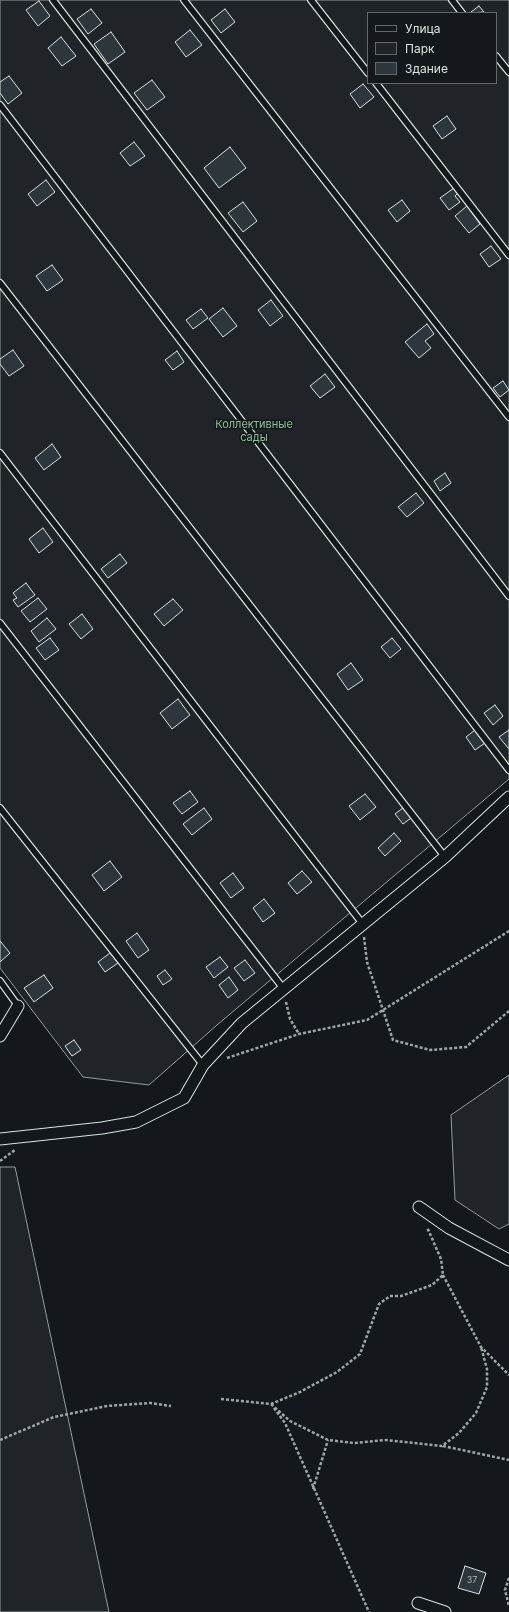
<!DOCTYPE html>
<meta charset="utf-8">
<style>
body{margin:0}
#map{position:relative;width:509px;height:1612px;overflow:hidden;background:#14181c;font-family:Inter,sans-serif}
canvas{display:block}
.legend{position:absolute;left:367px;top:12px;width:130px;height:72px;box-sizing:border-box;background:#14181c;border:1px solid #626a69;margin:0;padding:5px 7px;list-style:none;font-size:12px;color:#d8e6dc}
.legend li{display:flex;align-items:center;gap:8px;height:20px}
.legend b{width:20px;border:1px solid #626a69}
</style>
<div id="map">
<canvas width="509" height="1612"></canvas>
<ul class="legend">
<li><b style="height:5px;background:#14181c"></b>Улица</li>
<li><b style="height:11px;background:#202428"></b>Парк</li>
<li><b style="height:11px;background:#2c363c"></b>Здание</li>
</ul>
</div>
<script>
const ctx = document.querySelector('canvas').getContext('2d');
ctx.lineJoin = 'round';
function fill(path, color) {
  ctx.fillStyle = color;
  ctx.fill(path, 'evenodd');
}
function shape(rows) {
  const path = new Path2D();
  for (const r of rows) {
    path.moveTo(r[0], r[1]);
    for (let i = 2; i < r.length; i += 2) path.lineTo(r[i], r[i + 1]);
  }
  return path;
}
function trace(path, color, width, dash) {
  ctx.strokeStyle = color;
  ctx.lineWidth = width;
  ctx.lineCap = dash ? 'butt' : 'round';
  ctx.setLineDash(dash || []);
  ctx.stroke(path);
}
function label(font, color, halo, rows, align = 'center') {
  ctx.font = font + ' Inter,sans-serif';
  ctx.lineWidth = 3;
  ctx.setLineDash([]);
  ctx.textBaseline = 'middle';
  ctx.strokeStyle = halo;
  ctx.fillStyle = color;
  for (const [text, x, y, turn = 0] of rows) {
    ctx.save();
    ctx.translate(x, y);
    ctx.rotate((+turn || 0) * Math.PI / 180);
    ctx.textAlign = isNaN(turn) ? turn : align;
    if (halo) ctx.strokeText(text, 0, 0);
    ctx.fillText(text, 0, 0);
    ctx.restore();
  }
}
const green = shape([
 [0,0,509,0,509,779,217,1025,149,1085,83,1077,0,968,0,0],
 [368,13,496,13,496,83,368,83,368,13],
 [509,1075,509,1224,499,1229,455,1200,451,1115,509,1075],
 [0,1167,15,1167,109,1612,0,1612,0,1167]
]);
const building = shape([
 [39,1,50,16,38,26,26,10,39,1],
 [479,6,484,12,471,13,471,12,479,6],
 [91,9,102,23,88,34,77,19,91,9],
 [225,9,235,22,221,33,211,20,225,9],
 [190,30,202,45,186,57,175,42,190,30],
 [111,32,125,52,108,64,94,44,111,32],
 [61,37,76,56,62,66,48,48,61,37],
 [9,76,22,93,8,104,0,93,0,82,9,76],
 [152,80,165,97,147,110,134,93,152,80],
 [363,84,374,97,360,108,350,94,363,84],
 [447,116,456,129,442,139,433,126,447,116],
 [134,142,145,156,130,166,120,153,134,142],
 [230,147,246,168,219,188,204,168,230,147],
 [46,180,55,192,37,206,28,194,46,180],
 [454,188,458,193,455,196,460,202,449,210,440,198,454,188],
 [402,200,410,211,397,222,388,210,402,200],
 [243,202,257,221,243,232,228,213,243,202],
 [467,206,480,224,469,233,455,216,467,206],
 [491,246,501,259,489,267,480,254,491,246],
 [52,265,63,280,47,291,36,276,52,265],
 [271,300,283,316,270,326,258,310,271,300],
 [223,308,237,326,223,337,209,319,223,308],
 [201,309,208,318,193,329,186,320,201,309],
 [427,324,434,334,425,341,431,348,419,358,405,342,427,324],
 [13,350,24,366,9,376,0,364,0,359,13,350],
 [177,351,184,362,173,370,165,360,177,351],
 [325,374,335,387,320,398,310,386,325,374],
 [503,381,509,390,500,397,493,388,503,381],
 [52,444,61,457,44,470,35,458,52,444],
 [445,473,451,483,440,491,434,481,445,473],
 [416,493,424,503,407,517,398,507,416,493],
 [43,528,53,542,39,553,29,539,43,528],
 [120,554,127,563,108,578,101,569,120,554],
 [26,583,35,595,18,607,13,600,17,598,13,593,26,583],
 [38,598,47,609,30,622,21,611,38,598],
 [173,599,183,610,164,626,154,614,173,599],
 [82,614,93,629,81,639,69,624,82,614],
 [47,618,56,629,39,642,31,631,47,618],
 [50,638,59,650,45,660,36,648,50,638],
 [392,638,401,649,390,658,381,647,392,638],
 [351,663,363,680,348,690,337,674,351,663],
 [178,699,190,715,172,729,160,713,178,699],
 [495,705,503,716,493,725,484,713,495,705],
 [475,730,485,743,475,750,466,737,475,730],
 [509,730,509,749,499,737,509,730],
 [190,791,198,802,182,814,173,803,190,791],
 [365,794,376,807,360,820,349,806,365,794],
 [204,808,212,819,192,835,183,824,204,808],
 [403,808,411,818,403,824,395,814,403,808],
 [394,833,401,841,385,856,378,848,394,833],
 [110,861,122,877,104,891,92,875,110,861],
 [302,871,312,882,297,894,288,883,302,871],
 [233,873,244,888,231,898,220,883,233,873],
 [264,899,275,913,263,922,253,908,264,899],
 [137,933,149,950,138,958,126,941,137,933],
 [0,941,10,953,0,962,0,941],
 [110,953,118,963,105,972,98,962,110,953],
 [220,957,228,967,214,978,206,967,220,957],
 [245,960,255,973,244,981,234,968,245,960],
 [165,970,172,979,163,985,157,976,165,970],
 [44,975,53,988,34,1002,24,988,44,975],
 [229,977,238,990,228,998,219,985,229,977],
 [74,1040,81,1050,72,1056,65,1046,74,1040],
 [465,1566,486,1573,479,1594,458,1588,465,1566]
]);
const path = shape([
 [364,937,367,962,393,1040,430,1050,466,1047,509,1011],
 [286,1002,290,1019,299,1034],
 [227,1058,299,1034,367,1020,509,931],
 [0,1161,15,1150],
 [443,1275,481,1347,509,1375],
 [221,1399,271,1404,300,1392,337,1372,360,1354,379,1304,390,1296,401,1296,432,1285,443,1275,441,1259,427,1227],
 [271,1404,290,1421,328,1440,354,1443,386,1440,442,1446,459,1433,476,1413,487,1387,487,1369,481,1347],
 [274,1408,285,1423,369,1612],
 [0,1440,54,1417,107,1406,150,1403,171,1406],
 [443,1446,509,1460],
 [313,1489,328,1440],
 [509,1578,505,1590,509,1606]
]);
const lane = shape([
 [53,0,509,596],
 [184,0,509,417],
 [311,0,368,73],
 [452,0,462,13],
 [496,56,509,72],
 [376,83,509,255],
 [0,105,509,770],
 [0,283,445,857],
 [0,453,362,923],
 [0,623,283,988],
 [0,808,203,1065],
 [0,981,18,1006]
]);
const street = shape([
 [0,1036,18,1006],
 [0,1139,102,1128,136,1122,184,1098,203,1065,242,1023,445,857,509,797],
 [419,1207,449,1228,509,1260],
 [418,1603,445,1612]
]);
const numberNames = [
 ["37",472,1580]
];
const parkNames = [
 ["Коллективные",254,425],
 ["сады",254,438]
];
fill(green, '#202428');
trace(green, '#939e99', 1);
fill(building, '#2c363c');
trace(building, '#d8e6dc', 1);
trace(lane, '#d8e6dc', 8);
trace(street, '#d8e6dc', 13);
trace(path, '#9da8a2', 2.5, [3, 2]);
trace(lane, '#14181c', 5.5);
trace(street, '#14181c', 11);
label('9px', '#adbab4', null, numberNames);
label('11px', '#8ac095', '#14181c', parkNames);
</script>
